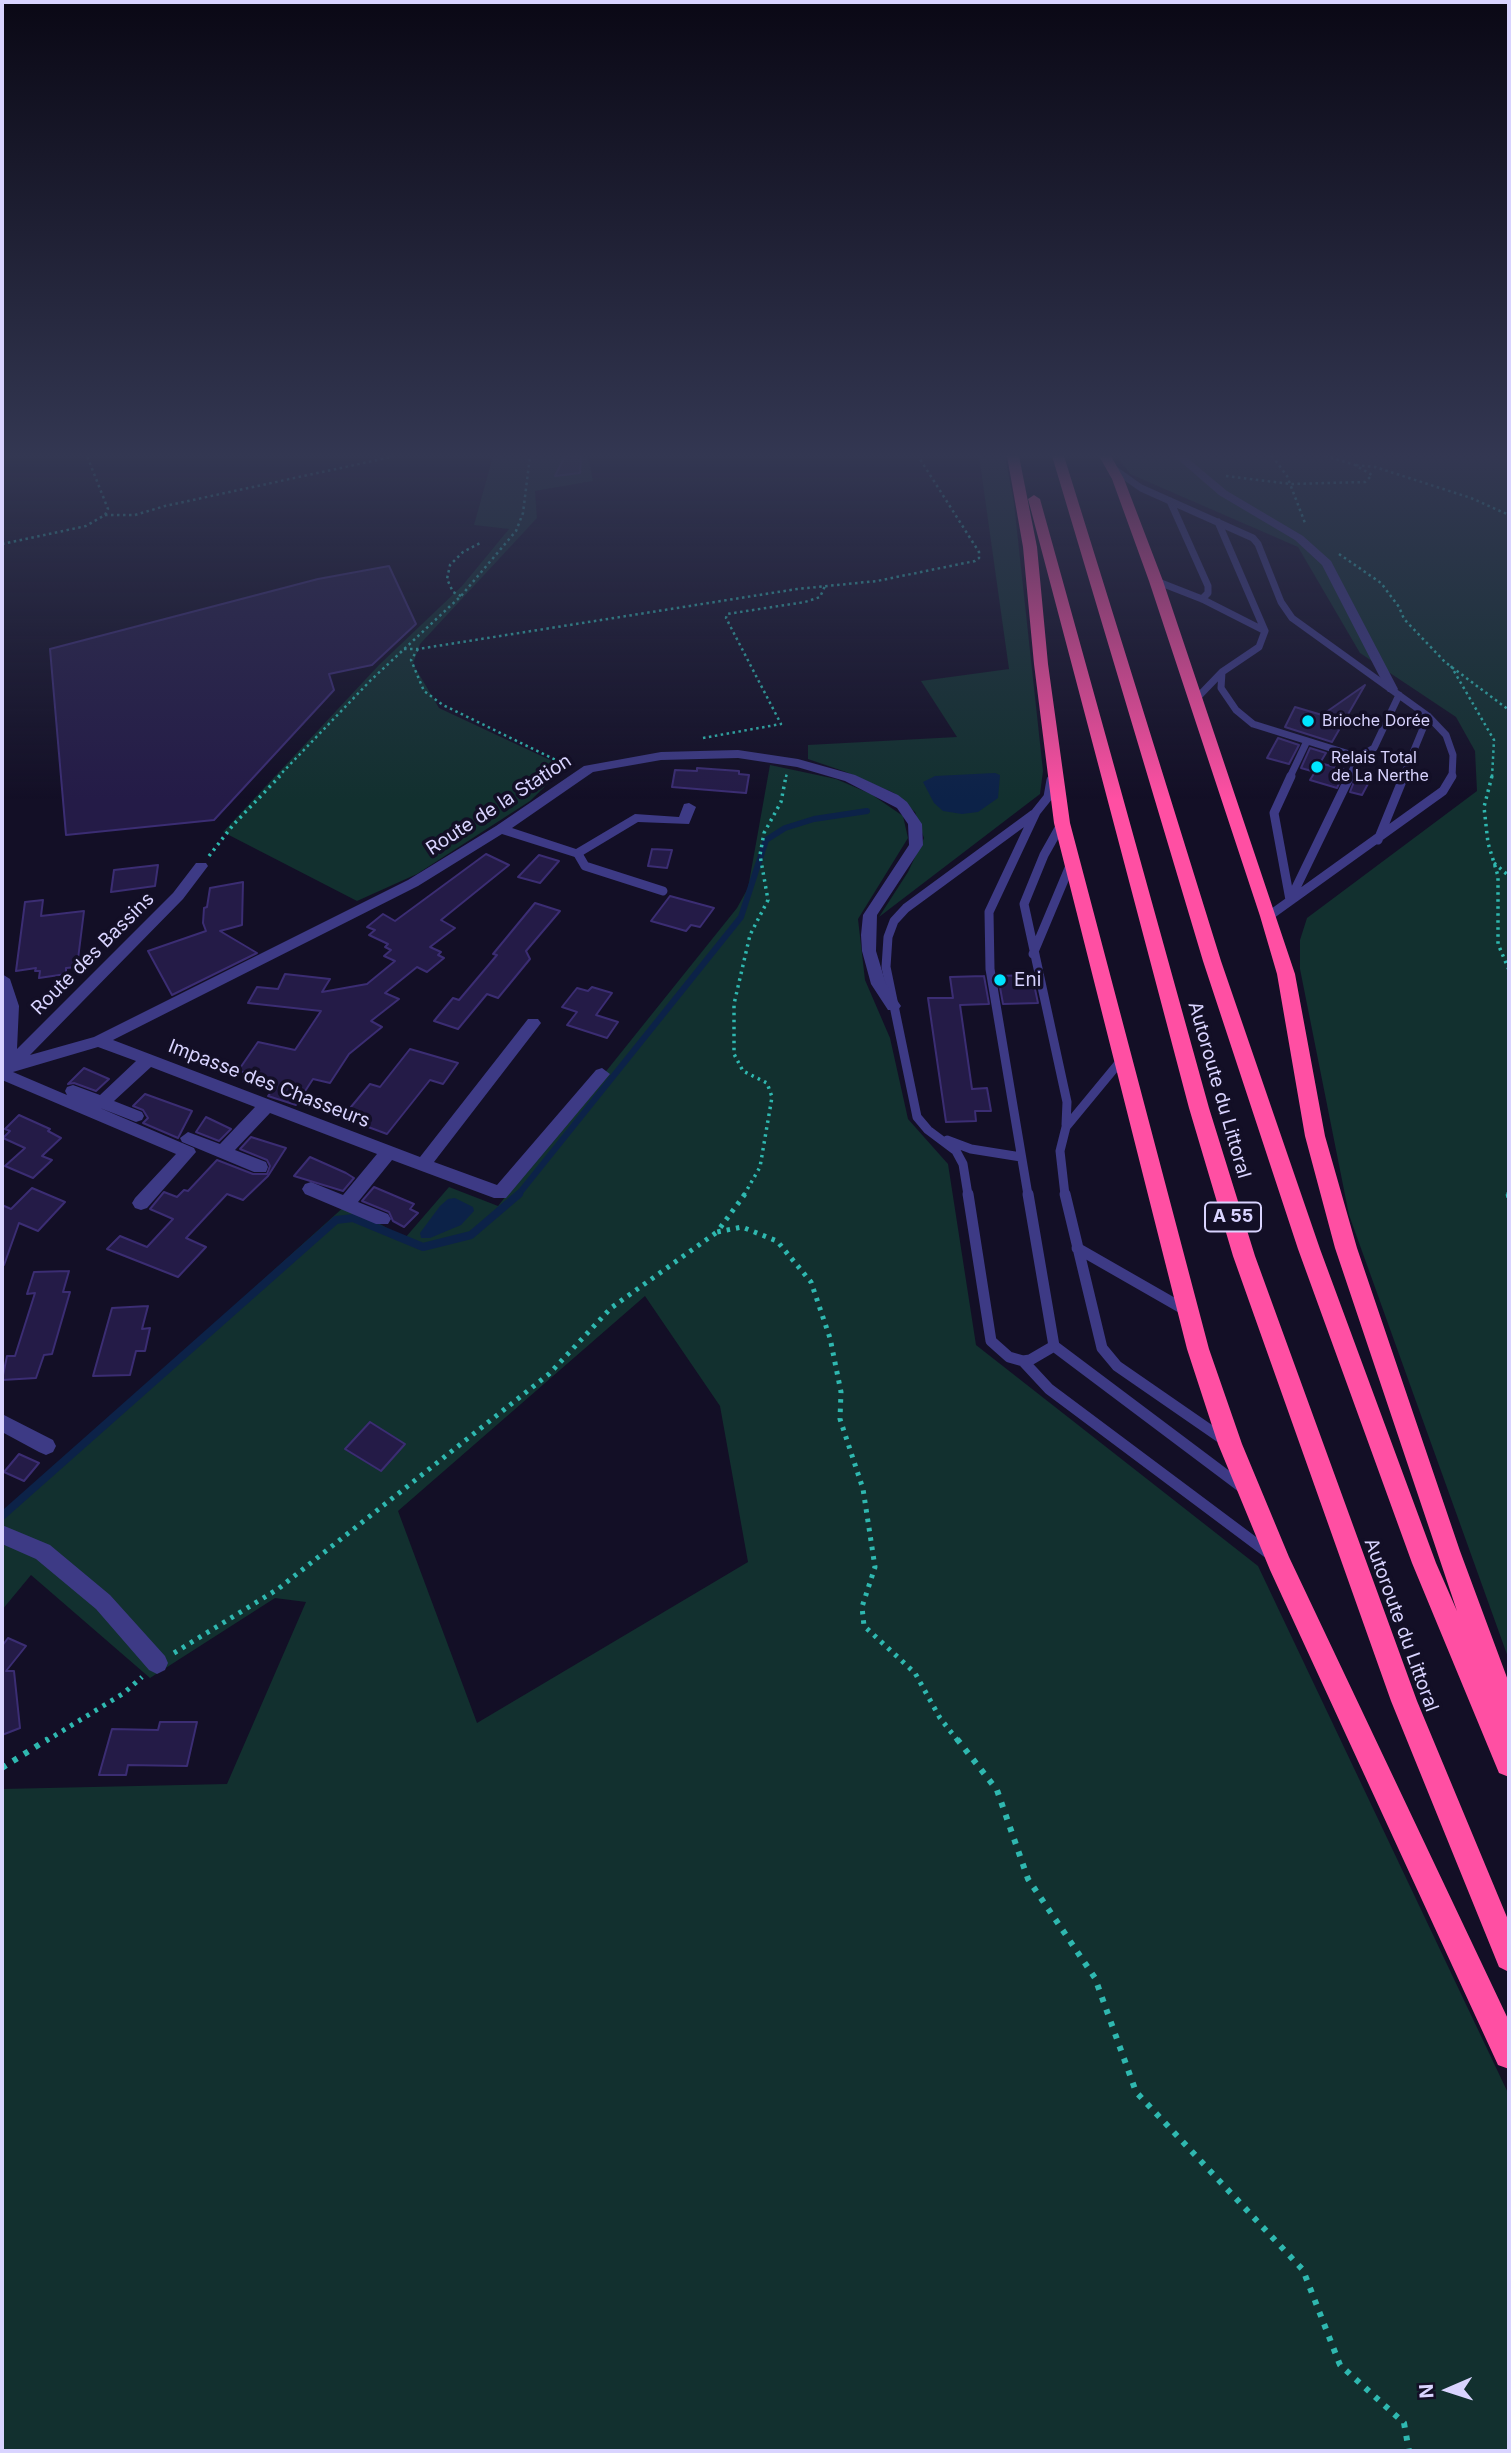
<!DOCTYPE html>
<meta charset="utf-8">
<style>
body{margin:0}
#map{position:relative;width:1511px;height:2453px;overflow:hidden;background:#130f26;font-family:Inter,sans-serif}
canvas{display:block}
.frame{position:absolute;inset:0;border:4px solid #d9d4ff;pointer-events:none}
.north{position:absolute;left:1413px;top:2355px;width:70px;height:70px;-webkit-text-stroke:5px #130f26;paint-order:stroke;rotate:267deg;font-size:19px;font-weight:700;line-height:28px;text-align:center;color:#d9d4ff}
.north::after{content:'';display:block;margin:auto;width:24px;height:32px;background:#d9d4ff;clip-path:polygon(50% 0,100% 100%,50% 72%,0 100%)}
</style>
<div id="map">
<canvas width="1511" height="2453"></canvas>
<div class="frame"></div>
<div class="north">N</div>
</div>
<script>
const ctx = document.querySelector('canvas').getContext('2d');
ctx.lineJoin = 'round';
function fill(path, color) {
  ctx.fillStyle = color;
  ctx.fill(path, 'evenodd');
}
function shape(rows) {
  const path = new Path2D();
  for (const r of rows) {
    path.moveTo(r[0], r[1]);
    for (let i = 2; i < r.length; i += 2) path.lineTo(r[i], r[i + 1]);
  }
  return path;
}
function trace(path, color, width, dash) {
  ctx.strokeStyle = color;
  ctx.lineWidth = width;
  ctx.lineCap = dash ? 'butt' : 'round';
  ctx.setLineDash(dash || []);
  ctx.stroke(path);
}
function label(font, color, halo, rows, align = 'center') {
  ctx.font = font + ' Inter,sans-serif';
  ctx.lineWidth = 7;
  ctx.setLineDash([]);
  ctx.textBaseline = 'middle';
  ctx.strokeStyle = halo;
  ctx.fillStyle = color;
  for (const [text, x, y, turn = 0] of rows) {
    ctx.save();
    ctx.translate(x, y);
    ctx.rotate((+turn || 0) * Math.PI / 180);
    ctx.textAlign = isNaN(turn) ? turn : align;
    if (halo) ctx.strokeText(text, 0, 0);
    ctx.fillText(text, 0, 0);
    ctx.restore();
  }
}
const green = shape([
 [493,456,588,456,593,481,535,491,537,518,420,644,413,664,439,708,565,767,530,801,417,874,357,901,223,832,379,665,462,586,509,529,474,525],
 [979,456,1005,456,1014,503,1043,771,1040,794,879,917,908,872,924,838,915,812,894,793,846,772,808,759,808,745,957,737,921,681,1009,669],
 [1117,456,1509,456,1509,1660,1349,1215,1300,969,1300,940,1307,918,1477,791,1475,751,1456,717,1360,653,1298,547,1130,474],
 [770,765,836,779,871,794,903,816,908,838,858,919,865,980,890,1038,908,1119,948,1164,976,1345,1258,1566,1509,2095,1509,2451,2,2451,2,1789,227,1784,306,1602,275,1598,150,1678,31,1575,2,1610,2,1515,346,1205,405,1238,449,1187,498,1206,737,908,748,888],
 [645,1296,720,1406,748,1562,477,1723,398,1511]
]);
const water = shape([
 [995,773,1000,775,998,798,978,812,962,814,943,811,934,803,923,782,935,776],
 [455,1198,473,1207,474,1211,461,1225,430,1238,421,1238,420,1233,440,1206,448,1199]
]);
const streamFar1 = shape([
 [518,1195,741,917,766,840,785,828,814,819,867,811]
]);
const stream = shape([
 [2,1516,336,1220,353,1218,423,1247,471,1235,519,1194]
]);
const building = shape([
 [565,456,581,456,580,473,555,476,565,456],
 [389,566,416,624,372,665,329,674,334,690,214,820,66,835,50,649,318,579,389,566],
 [1365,685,1332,742,1285,727,1295,707,1322,715,1365,685],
 [1278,738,1299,745,1289,764,1267,758,1278,738],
 [1310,748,1326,753,1320,763,1345,770,1337,788,1310,780,1315,772,1301,768,1310,748],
 [697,768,739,771,739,774,749,775,746,793,672,787,675,770,697,771,697,768],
 [1357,774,1371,778,1362,795,1350,792,1357,774],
 [652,849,672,850,667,868,648,866,652,849],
 [486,854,509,865,441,920,455,928,430,947,441,952,438,955,444,958,427,972,417,967,385,993,399,999,371,1021,382,1027,349,1054,330,1083,313,1079,296,1105,268,1096,277,1084,247,1077,249,1073,238,1071,258,1042,295,1050,321,1011,248,1003,257,987,278,989,285,974,330,979,322,992,367,984,395,961,384,956,391,950,385,947,388,944,369,935,375,930,367,927,383,914,395,921,486,854],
 [539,855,559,861,540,883,518,877,539,855],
 [158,865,155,886,111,892,114,870,158,865],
 [243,882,242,925,220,931,257,953,172,995,148,951,206,931,203,923,204,908,207,907,210,888,243,882],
 [670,896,714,908,700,927,691,925,686,931,651,921,670,896],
 [43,900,41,916,84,911,77,967,66,968,66,974,39,978,40,971,35,971,36,968,16,971,25,902,43,900],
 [535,903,560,911,526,951,530,959,498,998,487,994,458,1029,434,1021,453,998,459,1000,497,955,493,954,535,903],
 [1032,975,1038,1003,1003,1004,998,976,1032,975],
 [984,976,989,1004,960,1005,972,1089,987,1088,991,1111,975,1111,976,1121,946,1122,928,998,953,998,950,977,984,976],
 [592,987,612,993,596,1015,618,1022,607,1038,567,1025,577,1012,562,1007,577,988,588,991,592,987],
 [410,1049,458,1063,443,1084,430,1080,387,1134,352,1121,355,1117,346,1113,370,1084,380,1087,410,1049],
 [84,1068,93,1072,109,1079,96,1091,74,1083,68,1084,84,1068],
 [145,1094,192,1111,178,1138,143,1123,148,1118,143,1110,133,1106,145,1094],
 [19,1115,50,1129,48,1131,61,1138,42,1156,52,1160,33,1178,5,1166,25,1148,3,1138,10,1131,5,1129,19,1115],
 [206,1117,231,1129,219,1141,196,1132,206,1117],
 [251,1137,286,1148,268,1176,243,1200,227,1194,186,1238,206,1247,178,1277,107,1249,120,1236,147,1247,173,1219,150,1209,164,1192,177,1197,184,1190,188,1191,217,1160,253,1174,267,1174,270,1166,267,1160,240,1149,251,1137],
 [310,1157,346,1173,354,1178,343,1191,294,1176,310,1157],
 [374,1187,414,1204,410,1209,418,1213,404,1227,393,1221,389,1212,362,1201,374,1187],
 [32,1188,65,1202,38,1231,19,1223,4,1265,2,1264,2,1205,11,1209,32,1188],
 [69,1271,63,1292,70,1292,52,1354,44,1355,36,1378,2,1380,7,1356,15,1356,35,1293,27,1294,34,1272,69,1271],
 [148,1306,142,1329,150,1328,145,1351,136,1351,130,1375,93,1376,112,1308,148,1306],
 [370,1422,405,1444,381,1471,345,1449,370,1422],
 [19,1454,39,1463,24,1481,4,1472,19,1454],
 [8,1638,26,1646,6,1671,14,1671,20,1728,2,1735,2,1646,8,1638],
 [160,1722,197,1722,187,1766,128,1765,126,1775,99,1775,112,1729,158,1730,160,1722]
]);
const pathFar3 = shape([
 [1272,456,1287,476,1305,523],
 [1356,465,1375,467,1471,498,1509,515],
 [1226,476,1291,484,1365,482,1372,475,1355,465,1326,456],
 [105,515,135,515,165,506,396,456],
 [2,544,86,526,105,515,108,509,87,456],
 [1339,554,1381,583,1399,607,1404,619,1445,662,1509,710],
 [461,596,453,592,447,579,450,565,463,552,482,542],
 [404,649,418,649,797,589,877,581,975,561,979,558,979,552,918,456],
 [418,649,411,660,424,691,443,705,558,761,570,761],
 [1451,666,1494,740,1492,777],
 [703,738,781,724,726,618,727,614,805,602,820,597,825,586],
 [278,777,371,680,461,596,516,531,523,513,530,456],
 [786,777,787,773]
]);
const pathFar2 = shape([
 [1492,776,1484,807,1488,843,1498,876,1498,944,1509,970],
 [209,856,233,825,280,776],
 [1494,863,1509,876],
 [744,1195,760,1167,772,1097,767,1083,743,1071,734,1054,734,1004,750,935,768,900,760,855,764,833,781,802,786,776],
 [1508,1195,1509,1185]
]);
const pathFar1 = shape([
 [745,1194,717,1232,742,1227,777,1241,811,1282,830,1338,841,1392,840,1419,863,1489,875,1567,862,1607,864,1626,915,1673,940,1718,958,1741],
 [1508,1194,1509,1198],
 [174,1653,278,1589,549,1374,611,1308,717,1232],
 [46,1741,124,1693,142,1677]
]);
const path = shape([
 [957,1739,997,1790,1028,1879,1095,1978,1136,2092,1303,2270,1340,2365,1404,2423,1409,2451],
 [2,1768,48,1739]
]);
const laneFar2 = shape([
 [1114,469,1141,488,1253,538,1258,544,1281,602,1292,618,1428,716,1446,735,1453,755,1452,777],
 [1170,501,1208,586,1208,593,1202,599],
 [1218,522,1265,631,1259,647,1222,672,1221,688,1236,710,1253,724,1359,757],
 [1156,581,1202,599,1265,631],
 [1195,700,1222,672],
 [1290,777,1307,741],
 [1349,777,1359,757,1374,748,1399,695],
 [1403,777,1428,716]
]);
const laneFar1 = shape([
 [1062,823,1044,855,1024,904,1067,1102,1066,1125],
 [1378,840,1404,776],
 [578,854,585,866,663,891],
 [1291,898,1350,776],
 [1290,900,1274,813,1291,776],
 [1269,916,1443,791,1452,776],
 [1033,954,1072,861],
 [947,1140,971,1149,1021,1157],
 [968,1195,963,1164,956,1151,928,1130,917,1117,886,967,888,937,894,921,906,908,1034,814],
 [1028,1195,990,969,989,912,1036,812,1048,797,1051,780],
 [1065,1195,1060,1151,1066,1127,1123,1058]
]);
const lane = shape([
 [968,1194,991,1341,1009,1357,1023,1361,1030,1360,1054,1346],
 [1028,1194,1054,1346,1243,1488],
 [1065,1194,1102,1348,1117,1366,1227,1442],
 [1077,1248,1187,1311],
 [1023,1361,1049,1389,1271,1555]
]);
const street = shape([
 [1174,456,1185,456,1227,491,1303,536,1331,561,1398,689,1396,692,1388,692,1386,689,1322,565,1295,540,1219,495,1174,456],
 [738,750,798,759,855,775,898,795,907,802,922,824,923,845,877,915,876,951,886,984,901,1006,898,1010,888,1010,871,984,862,951,861,935,863,915,909,845,908,824,897,808,845,781,797,767,738,758,661,760,593,772,512,828,576,849,635,814,679,817,684,804,689,803,696,807,689,824,638,822,578,858,502,834,418,886,113,1040,420,1157,528,1019,538,1019,541,1023,538,1027,434,1162,497,1185,596,1070,602,1068,610,1074,506,1198,494,1198,392,1160,358,1202,388,1214,391,1219,388,1224,376,1224,305,1194,302,1189,305,1184,311,1182,343,1195,377,1154,270,1113,235,1150,266,1162,268,1167,266,1172,254,1172,182,1142,180,1138,188,1132,220,1144,255,1107,151,1067,114,1101,142,1112,144,1116,142,1120,136,1122,100,1108,194,1148,196,1152,147,1208,141,1210,135,1208,132,1203,135,1198,176,1154,2,1080,2,974,10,979,19,1006,17,1049,173,893,196,863,206,863,208,866,183,899,30,1055,94,1037,408,880,496,826,584,766,661,752,738,750],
 [98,1047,136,1061,100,1095,73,1085,67,1087,65,1091,67,1095,13,1072,98,1047],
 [2,1414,53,1440,56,1446,53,1452,46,1455,39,1452,2,1432,2,1414],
 [2,1525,50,1545,110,1595,165,1656,168,1663,165,1670,157,1674,149,1670,96,1609,36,1559,2,1544,2,1525]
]);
const highway = shape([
 [1007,456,1019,456,1037,547,1048,664,1070,823,1209,1349,1242,1444,1289,1557,1509,2021,1509,2069,1498,2065,1270,1570,1218,1444,1187,1349,1054,823,1034,664,1023,547,1007,456],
 [1052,456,1064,456,1221,961,1320,1249,1436,1563,1457,1611,1335,1248,1305,1136,1277,974,1260,916,1149,581,1112,479,1099,456,1111,456,1124,479,1163,581,1295,974,1325,1136,1357,1248,1460,1551,1509,1683,1509,1777,1499,1773,1412,1563,1298,1249,1203,961,1052,456],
 [1034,495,1040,499,1209,1108,1255,1256,1417,1701,1509,1922,1509,1972,1499,1967,1391,1701,1233,1256,1189,1108,1028,499,1034,495]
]);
const markers = [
 [1308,721,7,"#00e5ff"],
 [1317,767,7,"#00e5ff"],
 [1000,980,7,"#00e5ff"]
];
const farPoinames = [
 ["Brioche Dorée",1322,721],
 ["Relais Total",1331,758],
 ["de La Nerthe",1331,776]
];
const shields = [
 [1233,1217,56]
];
const shieldNames = [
 ["A 55",1233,1217]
];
const streetNames = [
 ["Route de la Station",499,805,-33],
 ["Route des Bassins",93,954,-45],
 ["Impasse des Chasseurs",269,1084,21],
 ["Autoroute du Littoral",1219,1090,74],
 ["Autoroute du Littoral",1401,1625,70]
];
const poiNames = [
 ["Eni",1014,980]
];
fill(green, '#12302f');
fill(water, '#0c2248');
trace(streamFar1, '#0c2248', 6);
trace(stream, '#0c2248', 8);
fill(building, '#241b47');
trace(building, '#3b2d73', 2);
trace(pathFar3, '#2fb8b0', 2.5, [2.5, 3.5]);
trace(pathFar2, '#2fb8b0', 3.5, [2.5, 4.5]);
trace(pathFar1, '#2fb8b0', 5, [3.5, 6]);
trace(path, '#2fb8b0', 6, [5, 8]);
trace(laneFar2, '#3d3a85', 7);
trace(laneFar1, '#3d3a85', 9);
trace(lane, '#3d3a85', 11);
fill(street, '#3d3a85');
fill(highway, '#ff4fa3');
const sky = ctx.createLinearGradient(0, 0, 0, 800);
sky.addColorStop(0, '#0a0815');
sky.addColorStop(0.57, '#333752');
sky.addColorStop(1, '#33375200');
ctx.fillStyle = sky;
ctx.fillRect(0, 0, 1511, 800);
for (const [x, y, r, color] of markers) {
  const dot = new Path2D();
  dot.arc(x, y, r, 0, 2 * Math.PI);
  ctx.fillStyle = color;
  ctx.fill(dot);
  trace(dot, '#130f26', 2.5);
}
label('16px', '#d9d4ff', '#130f26', farPoinames, 'left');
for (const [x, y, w] of shields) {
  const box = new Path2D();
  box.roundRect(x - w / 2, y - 14.5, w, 29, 5);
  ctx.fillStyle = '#130f26';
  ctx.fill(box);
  trace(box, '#d9d4ff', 2);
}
label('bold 18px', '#d9d4ff', null, shieldNames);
label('19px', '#d9d4ff', '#130f26', streetNames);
label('19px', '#d9d4ff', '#130f26', poiNames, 'left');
</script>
